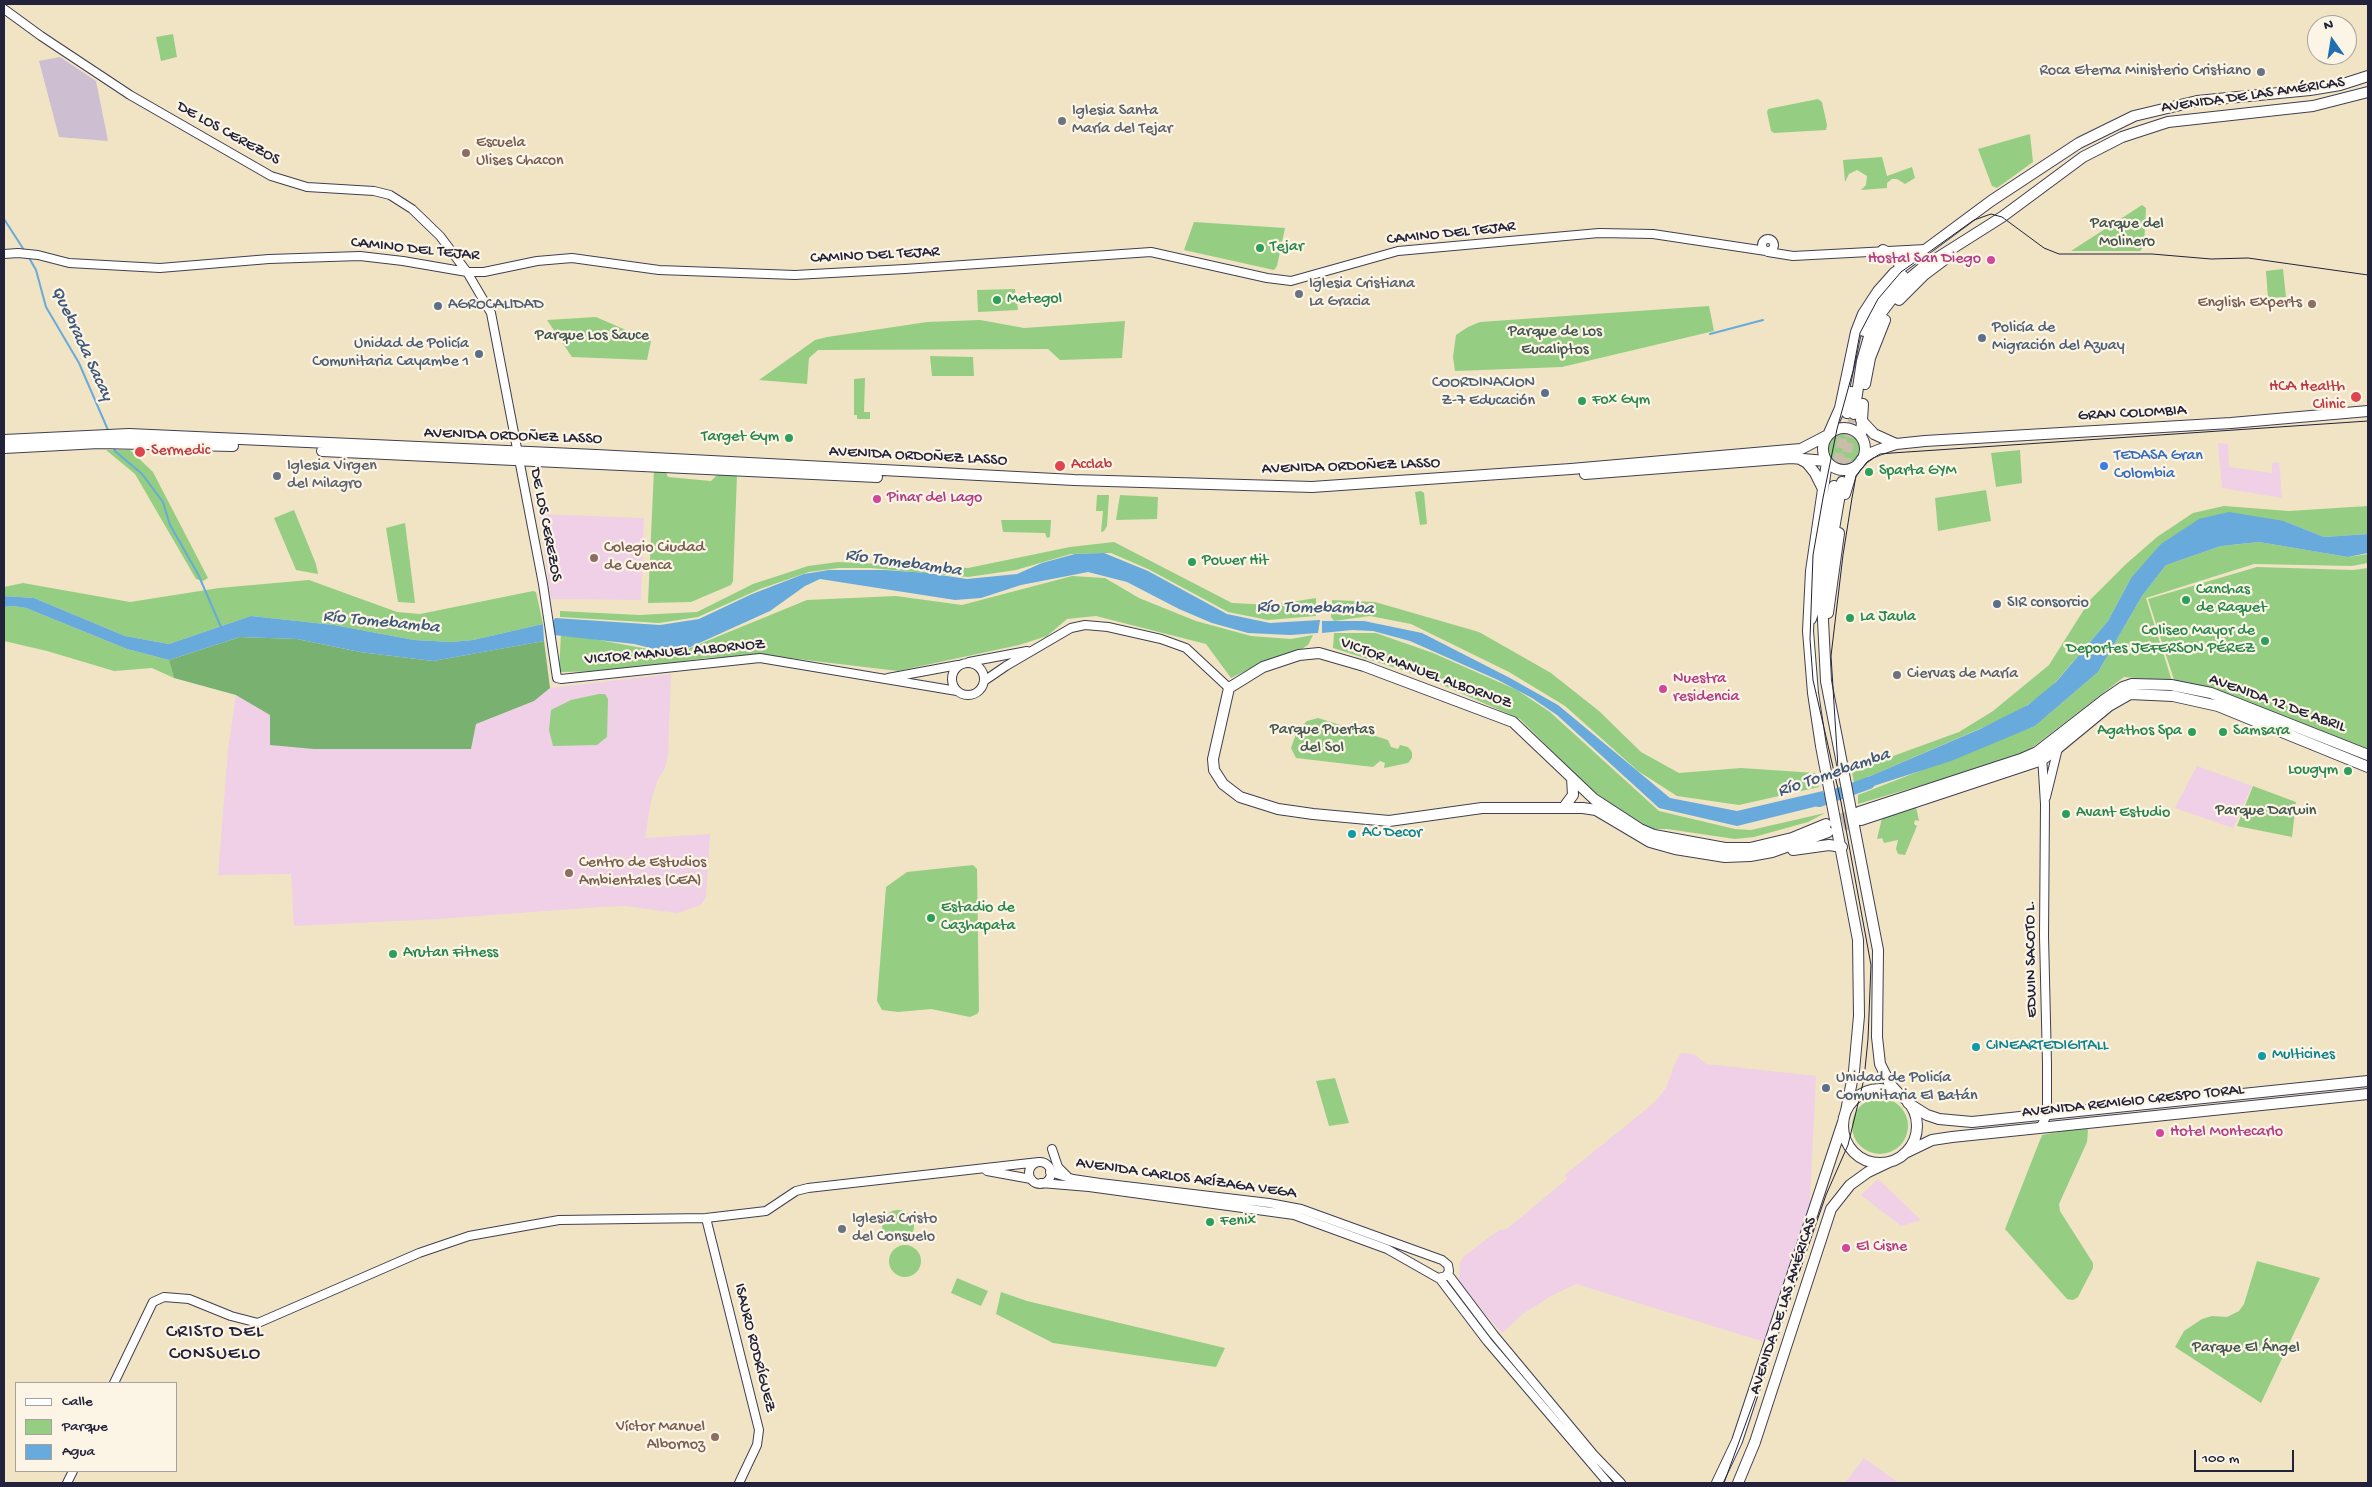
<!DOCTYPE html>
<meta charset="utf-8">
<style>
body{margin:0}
#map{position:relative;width:2372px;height:1487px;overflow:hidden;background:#f0e4c5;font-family:"Gochi Hand",sans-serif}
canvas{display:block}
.frame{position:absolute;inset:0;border:5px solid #22223b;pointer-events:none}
.legend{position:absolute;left:15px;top:1382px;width:162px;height:90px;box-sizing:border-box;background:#fcf5e5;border:1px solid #a5a1a1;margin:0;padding:6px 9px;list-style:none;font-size:15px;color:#22223b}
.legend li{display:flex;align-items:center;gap:10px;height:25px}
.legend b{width:25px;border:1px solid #a5a1a1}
.north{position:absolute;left:2307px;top:15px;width:50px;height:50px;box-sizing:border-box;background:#fcf5e5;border:1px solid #a5a1a1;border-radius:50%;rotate:347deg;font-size:14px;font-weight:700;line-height:20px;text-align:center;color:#22223b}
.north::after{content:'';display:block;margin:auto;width:18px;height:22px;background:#1f6fb2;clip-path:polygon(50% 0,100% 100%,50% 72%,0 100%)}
.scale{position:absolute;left:2194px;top:1450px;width:100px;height:22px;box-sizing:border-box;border:2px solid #22223b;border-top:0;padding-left:6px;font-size:15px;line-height:18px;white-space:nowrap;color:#22223b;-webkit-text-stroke:4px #fcf5e5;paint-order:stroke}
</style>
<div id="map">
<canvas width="2372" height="1487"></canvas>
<div class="frame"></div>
<ul class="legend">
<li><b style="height:6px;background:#fff"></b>Calle</li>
<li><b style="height:14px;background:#95ce82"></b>Parque</li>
<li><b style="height:14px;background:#67aadb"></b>Agua</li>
</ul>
<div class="north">N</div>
<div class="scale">100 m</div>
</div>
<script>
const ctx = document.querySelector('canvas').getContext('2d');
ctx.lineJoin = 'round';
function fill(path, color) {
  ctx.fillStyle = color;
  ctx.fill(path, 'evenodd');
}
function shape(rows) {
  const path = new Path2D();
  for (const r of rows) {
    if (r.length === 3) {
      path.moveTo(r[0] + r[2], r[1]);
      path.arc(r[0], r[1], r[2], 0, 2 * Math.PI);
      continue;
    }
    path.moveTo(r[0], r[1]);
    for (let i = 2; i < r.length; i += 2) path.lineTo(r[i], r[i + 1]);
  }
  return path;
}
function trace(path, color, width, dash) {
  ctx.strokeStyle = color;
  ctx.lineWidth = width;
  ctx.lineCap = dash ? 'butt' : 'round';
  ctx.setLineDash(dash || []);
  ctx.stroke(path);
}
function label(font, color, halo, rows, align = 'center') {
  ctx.font = font + ' "Gochi Hand",sans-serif';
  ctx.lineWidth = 4.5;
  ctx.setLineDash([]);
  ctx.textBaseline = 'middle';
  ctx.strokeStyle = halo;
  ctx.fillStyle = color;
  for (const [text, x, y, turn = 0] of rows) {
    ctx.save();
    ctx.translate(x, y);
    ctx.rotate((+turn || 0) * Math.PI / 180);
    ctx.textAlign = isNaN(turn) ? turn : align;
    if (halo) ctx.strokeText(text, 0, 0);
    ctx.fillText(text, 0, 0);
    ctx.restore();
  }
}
const built = shape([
 [2218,443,2228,444,2229,467,2272,473,2272,463,2279,462,2282,498,2222,488],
 [539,514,644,518,641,600,551,599],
 [544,641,550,688,671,674,668,754,665,768,658,779,651,801,645,838,710,834,706,897,701,905,677,913,625,906,600,907,438,919,294,926,291,874,218,875,228,750,236,695],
 [2197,766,2252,786,2233,828,2175,808],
 [1685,1053,1695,1055,1706,1064,1816,1076,1810,1201,1768,1343,1576,1284,1551,1296,1524,1313,1502,1333,1463,1290,1459,1279,1460,1263,1464,1256,1499,1230,1507,1229,1567,1179,1565,1175,1655,1102,1666,1088,1676,1061,1680,1054],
 [1878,1179,1921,1220,1901,1226,1861,1195],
 [1864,1458,1899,1483,1845,1483]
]);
const industrial = shape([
 [60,57,96,81,108,141,59,137,39,61]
]);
const green = shape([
 [173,34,177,57,161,61,156,37],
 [1818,99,1822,102,1827,125,1826,130,1774,133,1771,131,1767,112,1768,109],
 [2030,134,2033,162,1997,188,1992,186,1978,149],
 [1882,157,1887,176,1912,167,1915,178,1905,184,1897,179,1892,179,1887,183,1887,188,1861,190,1866,185,1867,176,1857,170,1849,174,1845,182,1843,160],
 [2142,205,2146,208,2144,247,2140,251,2071,251],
 [1194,222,1285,228,1277,266,1274,270,1184,250],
 [2283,269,2286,297,2268,298,2266,271],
 [1015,289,1018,310,978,312,977,290],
 [1709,306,1714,331,1562,367,1455,371,1453,357,1456,335,1468,327,1480,322],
 [596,317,651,341,647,360,572,357,547,320],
 [980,320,1024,328,1125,321,1122,358,1060,360,1048,349,818,350,809,358,807,384,759,380,815,340,827,337,927,322],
 [930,356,973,357,974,376,932,376],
 [865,378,864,412,870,412,870,419,857,419,857,415,854,415,854,379],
 [1844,448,18],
 [106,450,130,450,153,472,208,578,203,581,196,579,135,474],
 [2020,450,2022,483,1996,487,1991,453],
 [654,469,665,470,668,477,711,481,718,474,737,475,733,581,731,585,691,602,648,603],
 [1986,490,1991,521,1938,531,1935,498],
 [1421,491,1424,493,1427,524,1420,525,1415,492],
 [1097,495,1109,495,1107,526,1104,531,1101,532,1103,511,1096,511],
 [1120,495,1158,497,1157,519,1116,520],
 [2224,506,2289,511,2368,506,2368,534,2324,537,2284,521,2131,578,2108,621,2047,692,2014,714,1854,783,1852,771,1959,732,1993,711,2049,665,2090,600,2126,564,2157,537,2193,513],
 [294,510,316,564,318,574,296,570,274,518],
 [1001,520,1051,520,1050,537,1047,538,1045,533,1003,532],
 [405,523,415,603,398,602,386,528],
 [1114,542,1232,603,1272,605,1316,598,1316,616,1268,620,1228,612,1148,569,1111,553,1071,554,1016,570,968,577,871,568,839,568,809,572,760,589,698,617,659,623,560,617,560,611,639,615,697,612,753,584,808,566,838,562,968,568,1070,547],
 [2259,542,2348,557,2368,554,2368,563,2352,566,2254,564,2146,598,2172,681,2124,677,2021,756,1858,804,1858,795,2035,726,2098,672,2142,596,2166,565,2221,546],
 [2257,567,2353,570,2368,568,2368,749,2175,683,2148,599],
 [1072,576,1105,578,1139,598,1196,621,1251,636,1291,639,1313,635,1308,645,1297,652,1255,666,1231,678,1206,644,1096,616,1067,619,1047,636,1019,645,898,671,764,655,707,658,611,671,559,672,561,633,675,654,807,600,896,596,962,605],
 [309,580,397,612,420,614,533,591,536,592,543,624,473,640,451,642,414,640,334,625,251,616,169,644,125,636,34,598,4,596,4,587,23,583,130,602,219,588],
 [1332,600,1375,602,1479,632,1551,673,1599,711,1641,752,1679,773,1741,768,1816,773,1819,787,1739,805,1677,796,1638,771,1565,706,1509,672,1411,624,1370,616,1334,621,1331,617],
 [13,606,26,608,127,649,169,660,174,678,152,668,114,671,47,651,4,641,4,607],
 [1334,633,1376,633,1433,653,1517,690,1550,712,1659,811,1735,829,1751,830,1825,813,1808,822,1754,837,1735,839,1667,829,1647,829,1589,788,1520,719,1424,677,1333,648],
 [599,694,605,694,608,699,607,737,597,745,553,746,549,730,551,710,571,700],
 [1318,718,1388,740,1391,747,1398,749,1400,745,1408,747,1412,752,1412,758,1408,763,1384,768,1385,763,1380,761,1373,767,1296,758,1291,748,1297,731,1307,721],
 [2253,786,2296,802,2292,837,2237,826],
 [1916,807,1919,821,1915,820,1914,824,1917,826,1905,855,1898,854,1896,849,1898,840,1884,843,1882,838,1877,839,1882,818],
 [973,865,977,869,979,1011,977,1014,970,1017,931,1009,898,1012,882,1010,877,1001,886,887,907,872],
 [1335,1078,1349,1123,1329,1126,1316,1081],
 [1880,1126,28],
 [2084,1127,2088,1130,2087,1142,2059,1204,2060,1211,2093,1263,2093,1268,2078,1297,2073,1300,2067,1299,2005,1229,2042,1135],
 [898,1226,16],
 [905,1261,16],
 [2257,1261,2320,1278,2261,1403,2175,1347,2184,1331,2202,1319,2212,1316,2227,1317,2239,1311,2244,1304],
 [957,1278,988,1291,981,1306,951,1293],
 [1001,1292,1027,1301,1225,1348,1216,1367,1053,1343,996,1314]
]);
const forest = shape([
 [240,637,297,639,360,652,433,661,544,641,550,688,534,701,476,724,471,749,314,749,270,745,270,715,236,695,174,678,169,660]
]);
const water = shape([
 [2229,512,2284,521,2324,537,2368,534,2368,553,2348,557,2259,542,2221,546,2166,565,2142,596,2098,672,2035,726,1951,761,1855,792,1854,783,1980,729,2028,705,2056,682,2108,621,2131,578,2161,544,2199,519],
 [1104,553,1148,571,1227,614,1270,623,1320,620,1318,633,1290,635,1248,633,1212,623,1179,609,1127,582,1088,572,1021,585,981,598,955,600,820,579,805,586,770,611,675,654,634,644,554,635,552,623,555,618,660,625,699,619,752,594,804,574,829,570,885,570,927,573,967,579,1017,574,1042,563,1075,554],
 [4,596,34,598,125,636,169,644,251,616,334,625,414,640,451,642,473,640,543,624,544,641,433,661,360,652,297,639,240,637,169,660,127,649,26,608,13,606,4,607],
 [1322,621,1364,621,1422,633,1510,678,1558,705,1670,798,1737,811,1823,791,1826,804,1737,826,1659,808,1557,715,1532,698,1498,680,1410,641,1373,631,1352,630,1322,633]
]);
const stream = shape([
 [4,219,24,250],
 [28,256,36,270,46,307,79,363,108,430],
 [1710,334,1763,320],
 [114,447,115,451,142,474,163,502,170,525,198,574,221,627]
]);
const river = shape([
 [1819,801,1869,783]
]);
const majorTunnel = shape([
 [1838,463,1847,413],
 [1842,482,1854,414],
 [1827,824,1858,812],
 [1829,831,1860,820]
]);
const minor = shape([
 [4,9,41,36,130,95,271,176,307,187,374,191,390,195,412,209,440,236,467,272,491,313,543,584,557,678,561,679,760,658,957,691],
 [1768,245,6],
 [1768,252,1793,256,1926,249],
 [4,254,18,253,38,255,69,263,160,268,269,259,360,256,403,261,467,272,484,272,537,261,572,258,659,270,795,275,905,269,1151,252,1267,278,1291,281,1398,251,1599,233,1653,234,1766,251],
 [969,662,1027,651],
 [968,679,16],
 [888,678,958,665],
 [984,681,1006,666,1071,628,1085,625,1108,627,1161,639,1186,648,1229,688],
 [2046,797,2058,748],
 [2040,1128,2047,1115,2047,1064,2044,936,2045,804,2042,756],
 [1052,1149,1058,1167,1067,1176],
 [1040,1173,11],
 [987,1171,1031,1179],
 [1041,1183,1089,1187,1294,1215,1387,1249,1438,1278,1446,1276,1449,1271,1448,1265,1442,1260,1301,1209,1269,1203,1100,1183,1073,1179,1050,1172],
 [706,1218,759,1430,757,1445,739,1483],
 [1448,1274,1494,1335,1594,1455,1621,1483],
 [1440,1279,1487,1341,1608,1483],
 [114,1383,153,1302,164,1297,189,1299,231,1316,258,1323,419,1253,469,1236,559,1220,706,1218,766,1211,796,1191,808,1188,1039,1162],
 [67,1483,73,1471]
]);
const major = shape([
 [1883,250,1898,258,1900,268],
 [1899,300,1924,275,1944,260],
 [1864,331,1871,315,1885,295,1903,276],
 [1865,384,1870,358,1885,320],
 [1847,413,1851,392],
 [1854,414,1862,361,1870,333,1879,316,1904,283,1923,267,2002,217,2083,157,2122,137,2168,122,2313,106,2368,92],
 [1861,420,1874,434,1896,444],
 [1844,449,21],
 [1829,433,1840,408,1856,332,1863,314,1878,291,1894,273,1991,201,2079,143,2134,116,2197,101,2310,90,2340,85,2368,76],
 [1861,436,1863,404],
 [4,440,129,434,596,455,1074,480,1312,487,1571,469,1789,450,1801,449,1826,436],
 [4,448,99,443,233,446],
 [322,451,877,477],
 [1800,459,1807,463,1815,473,1822,487],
 [1861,460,1871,453,1881,449,1896,444,1925,441,2231,423,2368,411],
 [1827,462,1811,571,1808,631,1813,693,1821,746,1858,940,1859,1016,1854,1071,1846,1111],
 [1585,474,1791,458,1826,461],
 [1842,482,1822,600,1826,681,1878,950,1877,1037,1880,1064,1890,1084,1900,1095],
 [1845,494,1851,474,1858,464],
 [1828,613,1839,533],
 [1811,619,1816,604,1821,554,1834,486],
 [1564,807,1573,795,1572,778],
 [1859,812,2021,759,2037,752,2104,700,2123,687,2132,684,2171,685,2211,693,2368,755],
 [1861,820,2042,760,2058,748,2109,706,2130,694,2173,696,2218,706,2368,767],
 [1826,824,1792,838,1750,848,1725,848,1654,835,1640,829,1594,799,1513,722,1364,666,1319,653,1299,655,1263,667,1229,688,1213,759,1214,770,1223,784,1240,797,1278,809,1313,814,1389,821,1482,808,1583,808,1596,810,1650,842,1675,849,1725,857,1750,856,1772,852,1828,832],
 [1793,850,1829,845,1842,847],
 [1880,1126,37],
 [1908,1103,1927,1115,1939,1119,1972,1122,2368,1081],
 [1905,1153,1932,1140,1952,1137,2368,1094],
 [1717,1483,1737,1441,1843,1122],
 [1738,1483,1755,1442,1831,1209,1850,1185,1868,1172,1889,1162]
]);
const tram = shape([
 [1838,767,1831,656,1843,555,1852,498,1856,476,1867,462,1880,454,1892,453,2368,421],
 [1724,1483,1766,1368,1826,1195,1848,1145,1864,1079,1868,1039,1871,965,1841,802,1813,680,1810,639,1813,555,1823,498,1837,429,1853,371,1860,333,1871,312,1878,299,1901,272,1974,220,1991,214,2002,217,2044,248,2059,254,2152,254,2211,259,2248,258,2368,275]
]);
const markers = [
 [2261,72,5,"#6b7280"],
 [1062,121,5,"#6b7280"],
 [466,153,5,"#8d6e63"],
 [1260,248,5,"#2e9e5b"],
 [1991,260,5,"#d1479c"],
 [1299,294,5,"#6b7280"],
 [997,300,5,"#2e9e5b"],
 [2312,304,5,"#8d6e63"],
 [438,306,5,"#5c6f8a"],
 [1982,338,5,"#5c6f8a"],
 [479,354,5,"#5c6f8a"],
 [1545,393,5,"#5c6f8a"],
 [2356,397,6,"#e0444e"],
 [1582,401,5,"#2e9e5b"],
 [789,438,5,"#2e9e5b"],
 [140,452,6,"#e0444e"],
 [1060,466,6,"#e0444e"],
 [2104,466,5,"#3f7fe0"],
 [1869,472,5,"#2e9e5b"],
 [277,476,5,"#6b7280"],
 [877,499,5,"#d1479c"],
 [594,558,5,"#8d6e63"],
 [1192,562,5,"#2e9e5b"],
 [2186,600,5,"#2e9e5b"],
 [1997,604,5,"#5c6f8a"],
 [1850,618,5,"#2e9e5b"],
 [2265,641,5,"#2e9e5b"],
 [1897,675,5,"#6b7280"],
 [1663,689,5,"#d1479c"],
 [2192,732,5,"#2e9e5b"],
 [2223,732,5,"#2e9e5b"],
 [2348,771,5,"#2e9e5b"],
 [2066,814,5,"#2e9e5b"],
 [1352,834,5,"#0f9aa8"],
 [569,873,5,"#8d6e63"],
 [931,918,5,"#2e9e5b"],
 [393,954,5,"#2e9e5b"],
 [1976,1047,5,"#0f9aa8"],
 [2262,1056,5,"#0f9aa8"],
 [1826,1088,5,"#5c6f8a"],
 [2160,1133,5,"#d1479c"],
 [1210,1222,5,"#2e9e5b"],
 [842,1229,5,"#6b7280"],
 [1846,1248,5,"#d1479c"],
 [715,1437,5,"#8d6e63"]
];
const worshipNames = [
 ["Roca Eterna Ministerio Cristiano",2251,72,"right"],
 ["Iglesia Santa",1072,112],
 ["María del Tejar",1072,130],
 ["Iglesia Cristiana",1309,285],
 ["La Gracia",1309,303],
 ["Iglesia Virgen",287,467],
 ["del Milagro",287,485],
 ["Ciervas de María",1907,675],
 ["Iglesia Cristo",852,1220],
 ["del Consuelo",852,1238]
];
const streetNames = [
 ["AVENIDA DE LAS AMÉRICAS",2253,96,-8],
 ["DE LOS CEREZOS",228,134,29],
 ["CAMINO DEL TEJAR",1451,234,-6],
 ["CAMINO DEL TEJAR",415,250,6],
 ["CAMINO DEL TEJAR",875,256,-3],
 ["GRAN COLOMBIA",2132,414,-3],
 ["AVENIDA ORDOÑEZ LASSO",513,437,2],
 ["AVENIDA ORDOÑEZ LASSO",918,457,3],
 ["AVENIDA ORDOÑEZ LASSO",1351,467,-2],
 ["DE LOS CEREZOS",545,525,79],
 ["VICTOR MANUEL ALBORNOZ",675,653,-5],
 ["VICTOR MANUEL ALBORNOZ",1426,674,20],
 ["AVENIDA 12 DE ABRIL",2277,704,20],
 ["EDWIN SACOTO L.",2032,959,-91],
 ["AVENIDA REMIGIO CRESPO TORAL",2133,1102,-6],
 ["AVENIDA CARLOS ARÍZAGA VEGA",1186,1179,8],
 ["AVENIDA DE LAS AMÉRICAS",1784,1306,-72],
 ["ISAURO RODRÍGUEZ",754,1348,76]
];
const educationNames = [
 ["Escuela",476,144],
 ["Ulises Chacon",476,162],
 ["English Experts",2302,304,"right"],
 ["Colegio Ciudad",604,549],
 ["de Cuenca",604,567],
 ["Centro de Estudios",579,864],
 ["Ambientales (CEA)",579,882],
 ["Víctor Manuel",705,1428,"right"],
 ["Albornoz",705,1446,"right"]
];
const parkNames = [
 ["Parque del",2127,225],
 ["Molinero",2127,243],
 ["Parque de Los",1555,333],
 ["Eucaliptos",1555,351],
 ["Parque Los Sauce",592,337],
 ["Parque Puertas",1322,731],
 ["del Sol",1322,749],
 ["Parque Darwin",2266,812],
 ["Parque El Ángel",2246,1349]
];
const leisureNames = [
 ["Tejar",1270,248],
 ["Metegol",1007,300],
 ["Fox Gym",1592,401],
 ["Target Gym",779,438,"right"],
 ["Sparta GYM",1879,472],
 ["Power Hit",1202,562],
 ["Canchas",2196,591],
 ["de Raquet",2196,609],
 ["La Jaula",1860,618],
 ["Coliseo Mayor de",2255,632,"right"],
 ["Deportes JEFERSON PÉREZ",2255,650,"right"],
 ["Agathos Spa",2182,732,"right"],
 ["Samsara",2233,732],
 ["Lougym",2338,771,"right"],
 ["Avant Estudio",2076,814],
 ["Estadio de",941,909],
 ["Cazhapata",941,927],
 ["Arutan Fitness",403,954],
 ["Fenix",1220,1222]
];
const hotelNames = [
 ["Hostal San Diego",1981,260,"right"],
 ["Pinar del Lago",887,499],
 ["Nuestra",1673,680],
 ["residencia",1673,698],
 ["Hotel Montecarlo",2170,1133],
 ["El Cisne",1856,1248]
];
const serviceNames = [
 ["AGROCALIDAD",448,306],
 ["Policía de",1992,329],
 ["Migración del Azuay",1992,347],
 ["Unidad de Policía",469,345,"right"],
 ["Comunitaria Cayambe 1",469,363,"right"],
 ["COORDINACION",1535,384,"right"],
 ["Z-7 Educación",1535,402,"right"],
 ["SIR consorcio",2007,604],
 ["Unidad de Policía",1836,1079],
 ["Comunitaria El Batán",1836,1097]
];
const healthNames = [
 ["HCA Health",2345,388,"right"],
 ["Clinic",2345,406,"right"],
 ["Sermedic",151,452],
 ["Acclab",1071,466]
];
const shopNames = [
 ["TEDASA Gran",2114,457],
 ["Colombia",2114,475]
];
const cultureNames = [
 ["AC Decor",1362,834],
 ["CINEARTEDIGITALL",1986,1047],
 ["Multicines",2272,1056]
];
const waterNames = [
 ["Quebrada Sacay",81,344,65],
 ["Río Tomebamba",903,564,8],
 ["Río Tomebamba",1315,609,1],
 ["Río Tomebamba",381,623,6],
 ["Río Tomebamba",1834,774,-19]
];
const quarterNames = [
 ["CRISTO DEL",215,1333],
 ["CONSUELO",215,1355]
];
fill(built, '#efd0e6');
fill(industrial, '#cdbed2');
fill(green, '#95ce82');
fill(forest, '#78b170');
fill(water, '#67aadb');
trace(stream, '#67aadb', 2);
trace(river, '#67aadb', 12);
trace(majorTunnel, '#c7bda9', 10, [10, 5]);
trace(minor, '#413f50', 10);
trace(major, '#413f50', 12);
trace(minor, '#fff', 8);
trace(major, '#fff', 10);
trace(tram, '#22223b', 1);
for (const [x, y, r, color] of markers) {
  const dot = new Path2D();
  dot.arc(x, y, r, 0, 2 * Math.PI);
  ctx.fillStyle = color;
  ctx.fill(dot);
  trace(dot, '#fcf5e5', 2);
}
label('16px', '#5b616d', '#fcf5e5', worshipNames, 'left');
label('16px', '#22223b', '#fcf5e5', streetNames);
label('16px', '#785e54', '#fcf5e5', educationNames, 'left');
label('16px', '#445650', '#fcf5e5', parkNames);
label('16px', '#27864d', '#fcf5e5', leisureNames, 'left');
label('16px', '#b23c85', '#fcf5e5', hotelNames, 'left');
label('16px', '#4e5e75', '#fcf5e5', serviceNames, 'left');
label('16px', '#be3a42', '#fcf5e5', healthNames, 'left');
label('16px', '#366cbe', '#fcf5e5', shopNames, 'left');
label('16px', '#0d838f', '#fcf5e5', cultureNames, 'left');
label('italic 18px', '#3e587b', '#fcf5e5', waterNames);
ctx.letterSpacing = '1px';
label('19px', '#22223b', '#fcf5e5', quarterNames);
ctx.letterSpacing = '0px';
</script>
